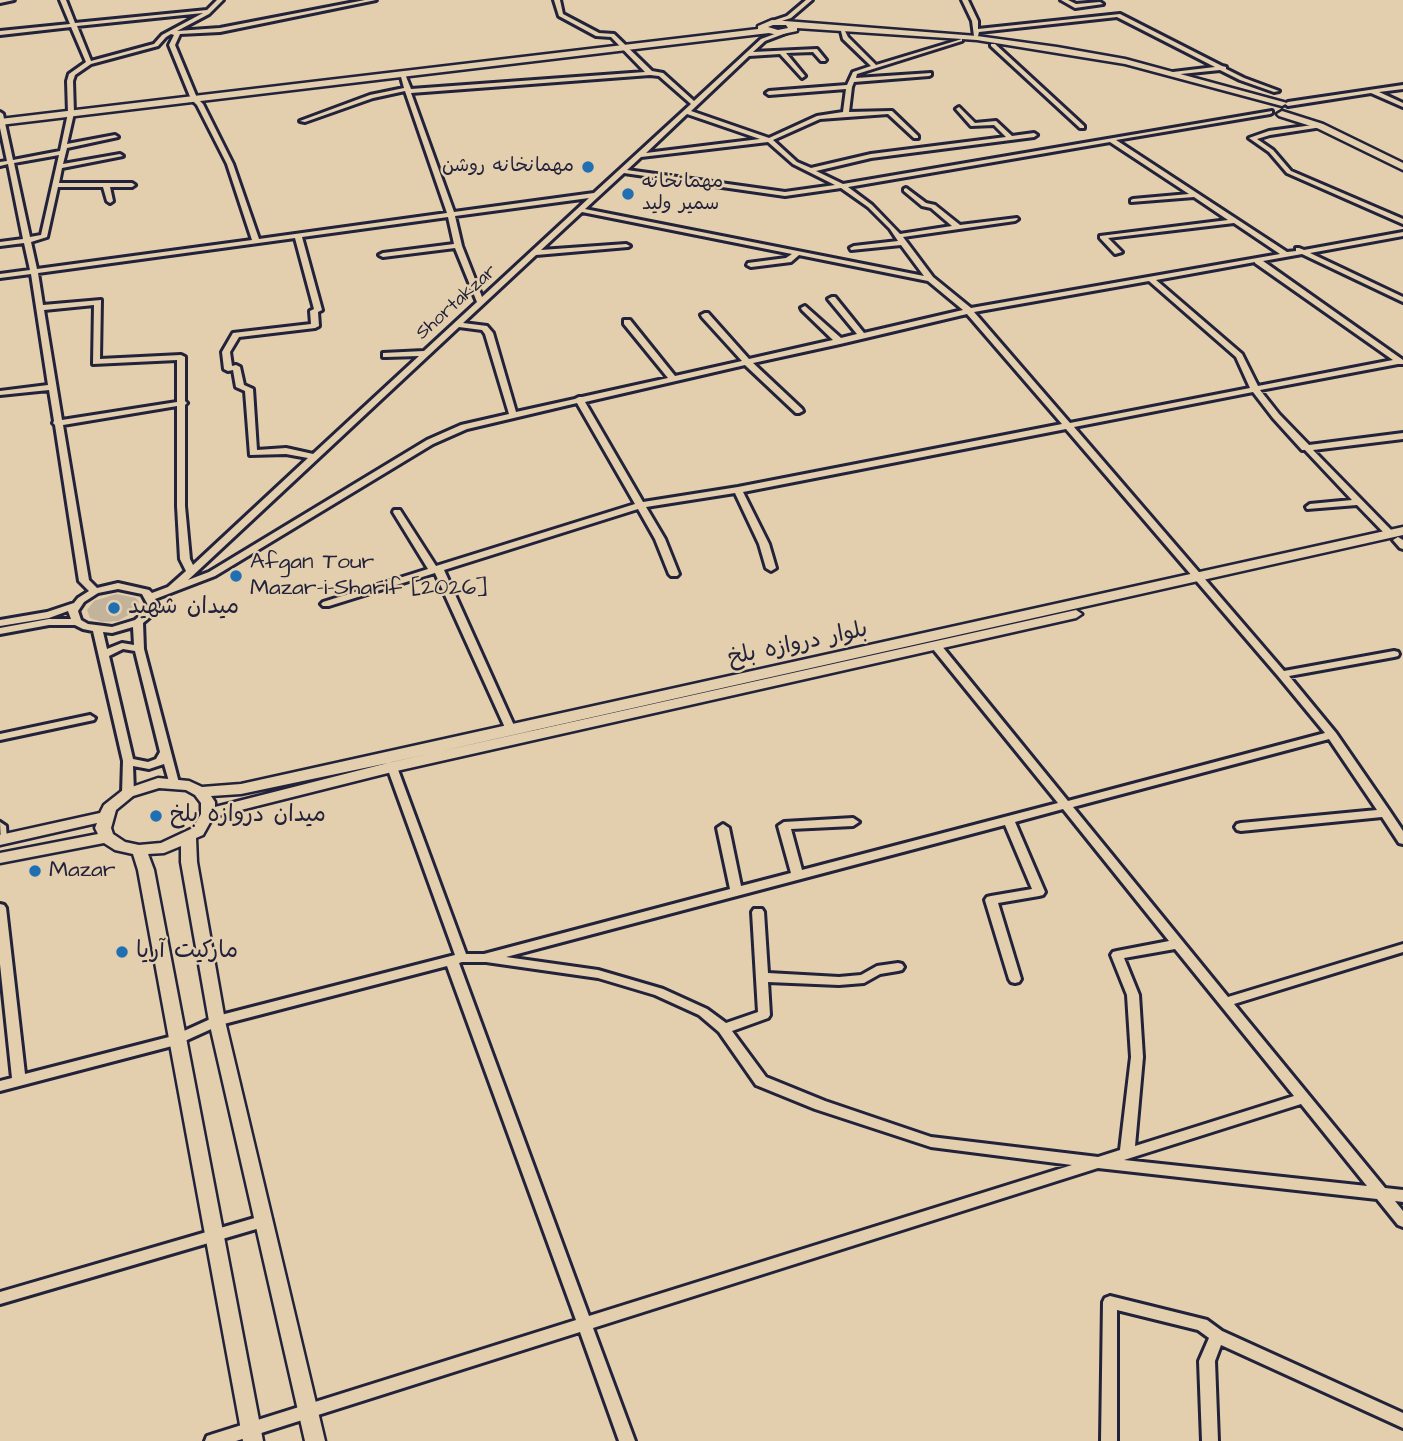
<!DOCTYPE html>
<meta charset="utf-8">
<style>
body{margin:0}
canvas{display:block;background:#e3cfae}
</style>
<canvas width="1403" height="1441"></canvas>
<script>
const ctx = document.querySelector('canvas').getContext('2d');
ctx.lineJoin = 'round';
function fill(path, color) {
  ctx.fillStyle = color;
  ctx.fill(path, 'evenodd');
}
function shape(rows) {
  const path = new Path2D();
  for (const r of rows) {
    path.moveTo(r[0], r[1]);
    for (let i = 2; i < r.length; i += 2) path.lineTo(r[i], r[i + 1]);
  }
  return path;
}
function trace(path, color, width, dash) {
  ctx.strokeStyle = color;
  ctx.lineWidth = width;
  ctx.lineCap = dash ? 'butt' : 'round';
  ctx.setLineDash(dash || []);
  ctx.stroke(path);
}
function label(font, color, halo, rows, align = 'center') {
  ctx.font = font + ' "Architects Daughter","Playpen Sans Arabic",sans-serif';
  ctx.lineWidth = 5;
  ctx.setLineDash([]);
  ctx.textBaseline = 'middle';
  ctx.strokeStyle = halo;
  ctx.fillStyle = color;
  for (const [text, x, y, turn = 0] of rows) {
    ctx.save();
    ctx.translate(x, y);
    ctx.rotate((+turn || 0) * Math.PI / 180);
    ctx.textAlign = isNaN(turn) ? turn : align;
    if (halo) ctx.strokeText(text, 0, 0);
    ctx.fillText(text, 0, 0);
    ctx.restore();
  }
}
const green = shape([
 [116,594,136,598,139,602,137,610,118,621,102,622,90,618,87,610,94,601]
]);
const minor = shape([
 [0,0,14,0,0,3,0,0],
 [60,0,66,0,75,23,207,10,217,0,223,0,209,14,177,31,220,28,365,0,376,0,220,32,180,34,175,45,197,98,203,104,233,164,259,239,447,213,405,91,373,98,305,122,300,121,370,95,404,88,400,73,405,74,411,89,645,72,611,37,596,36,559,16,554,0,560,0,563,14,599,33,614,34,652,71,663,73,694,101,761,39,783,31,786,33,765,41,753,52,817,49,826,60,825,61,821,61,813,52,786,53,805,76,802,78,780,54,749,56,691,111,769,138,817,116,843,112,846,89,769,95,766,93,769,91,847,85,853,72,871,66,843,39,841,31,845,31,848,37,876,65,962,39,962,41,857,74,856,78,931,73,931,75,929,76,854,82,852,87,849,112,892,111,918,136,918,138,914,138,888,114,820,119,773,140,797,162,811,168,871,154,1006,137,994,125,971,126,956,109,959,107,975,123,996,121,1012,136,1034,133,1037,135,1034,137,871,158,816,171,843,184,1272,111,1272,113,1270,114,1116,140,1287,252,1296,251,1296,248,1299,248,1304,250,1403,232,1403,236,1310,253,1403,297,1403,302,1302,254,1263,261,1403,360,1403,364,1398,364,1260,390,1279,414,1309,445,1403,433,1403,439,1313,450,1395,534,1393,536,1387,536,1357,505,1307,509,1306,507,1310,504,1352,500,1305,450,1302,450,1273,418,1253,392,1074,427,1284,671,1394,651,1398,652,1399,654,1398,656,1394,657,1289,676,1336,733,1389,810,1403,831,1403,844,1399,843,1382,817,1241,831,1237,830,1235,827,1237,824,1241,823,1377,810,1329,739,1073,807,1228,997,1403,944,1403,952,1234,1004,1385,1188,1403,1190,1403,1202,1395,1201,1403,1211,1403,1227,1398,1225,1377,1199,1098,1168,593,1328,635,1441,619,1441,580,1332,236,1441,205,1441,207,1436,213,1434,576,1320,447,966,220,1025,176,1045,0,1091,0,1081,12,1078,0,964,0,904,4,905,6,908,25,1074,173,1036,217,1016,455,955,387,767,392,764,397,767,466,954,484,954,730,889,717,828,723,824,729,828,741,886,791,873,778,826,784,822,853,818,859,822,853,826,791,829,802,870,1058,803,933,649,932,647,933,645,941,645,1068,801,1325,733,1278,676,1066,429,743,492,769,544,776,568,771,571,766,568,759,544,735,493,646,507,665,539,679,574,677,576,671,576,669,574,655,539,638,509,444,570,516,730,515,732,507,732,435,573,329,606,323,606,321,604,323,602,428,569,393,512,394,510,400,510,436,566,635,504,577,403,467,429,433,444,215,576,155,599,158,605,151,616,143,623,144,649,179,783,178,785,170,785,164,764,149,769,133,766,134,793,132,796,124,796,122,793,123,761,93,631,83,629,75,625,49,625,0,634,0,628,49,619,71,619,68,611,49,618,0,626,0,620,47,612,74,603,78,598,89,591,79,581,55,425,53,423,54,421,49,390,0,395,0,391,48,385,31,274,0,278,0,274,30,270,24,243,0,246,0,242,23,239,8,164,0,166,0,162,7,161,0,128,0,112,3,114,13,160,60,151,68,113,67,81,69,74,86,62,71,27,0,35,0,31,70,24,60,0],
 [203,13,162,35,154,44,91,61,77,26,203,13],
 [171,34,174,35,169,45,191,99,197,105,227,164,252,240,37,269,31,242,47,237,58,187,103,187,107,201,110,203,113,201,110,187,132,187,135,185,132,183,59,183,62,168,123,156,120,154,63,164,67,148,118,137,115,135,67,144,74,113,73,81,75,75,91,64,158,46,166,37,171,34],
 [650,75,659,76,691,104,594,193,454,212,411,93,650,75],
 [687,114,760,139,646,153,687,114],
 [768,142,793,164,835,185,785,192,627,170,641,157,768,142],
 [1110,142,1189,194,1133,199,1131,200,1131,202,1194,197,1228,220,1100,236,1100,238,1115,254,1122,252,1108,238,1234,223,1280,254,971,308,933,277,903,237,1015,221,1018,219,1017,218,960,225,935,205,926,203,906,188,904,189,904,191,922,206,931,208,952,226,900,234,872,205,848,187,1110,142],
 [59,155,41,235,30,237,14,163,59,155],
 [624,173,785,196,841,188,868,207,890,229,898,241,854,246,850,248,851,250,901,245,924,276,585,209,624,173],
 [589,198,482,297,462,246,455,216,589,198],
 [582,212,792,254,786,258,748,263,747,265,751,267,791,262,799,255,928,281,963,310,864,333,835,297,832,297,828,299,857,334,841,338,805,306,801,308,802,310,833,340,749,359,708,313,705,313,701,315,702,317,742,361,675,376,630,320,624,320,624,324,668,378,582,397,579,397,575,399,516,412,493,333,487,326,463,323,536,255,628,247,630,246,626,244,541,250,582,212],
 [448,217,454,244,383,253,379,255,383,257,455,248,477,302,424,351,383,353,383,357,386,357,419,356,313,454,286,448,257,450,253,389,244,385,240,367,236,365,232,366,230,352,239,337,315,328,319,326,318,312,322,310,302,237,448,217],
 [295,238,314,309,310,311,311,324,233,333,222,352,224,369,228,371,233,370,236,387,245,391,250,455,286,454,308,458,193,565,190,559,185,506,185,405,187,403,185,401,185,357,181,355,100,359,101,300,43,305,38,273,295,238],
 [1255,262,1255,263,1393,360,1258,386,1242,354,1156,280,1255,262],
 [1149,281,1236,357,1250,388,1070,423,974,312,1149,281],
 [94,305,93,364,177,360,177,402,62,420,44,310,94,305],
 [967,314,1062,424,738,487,643,502,585,402,745,365,796,413,799,413,803,411,802,409,753,363,840,344,967,314],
 [459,327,482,330,485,334,509,414,461,425,427,440,209,572,188,580,459,327],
 [177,406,177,506,180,559,186,571,168,587,152,593,149,590,118,583,97,588,89,580,63,425,177,406],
 [118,589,142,594,148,605,144,612,135,620,112,627,88,624,81,620,78,611,84,602,98,593,118,589],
 [133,627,134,645,122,643,107,649,103,632,112,633,133,627],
 [123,649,135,651,160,752,156,759,148,762,133,759,109,656,123,649],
 [1063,809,1169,941,1117,951,1113,952,1111,955,1127,995,1131,1057,1120,1150,1098,1157,931,1137,825,1101,766,1077,732,1031,768,1018,770,1015,768,982,839,985,864,983,880,974,898,971,902,970,904,967,902,964,898,963,877,966,861,975,839,977,768,973,764,912,762,909,754,909,752,912,758,1012,726,1023,707,1009,663,989,598,970,506,957,1005,825,1032,889,991,896,987,897,985,900,1009,979,1011,982,1015,983,1019,982,1021,979,998,903,1039,896,1043,895,1045,892,1015,822,1063,809],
 [1175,949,1294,1096,1135,1146,1143,1057,1139,995,1124,958,1175,949],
 [462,962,486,962,598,978,655,995,699,1015,719,1032,756,1085,815,1109,931,1147,1072,1165,589,1316,459,963,462,962],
 [1301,1104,1367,1186,1124,1160,1301,1104],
 [806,0,812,0,791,18,772,24,769,22,787,16,806,0],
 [962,0,968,0,978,21,978,29,1120,14,1222,66,1226,67,1226,69,1244,78,1279,91,1274,92,1240,80,1220,70,1171,75,1171,73,1173,72,1215,67,1117,17,979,32,978,36,974,36,972,21,962,0],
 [1061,0,1068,0,1076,4,1100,2,1103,4,1075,8,1061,0],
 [991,44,995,44,1084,126,1084,128,1080,128,991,46,991,44],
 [1403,85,1403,89,1379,92,1403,103,1403,107,1371,93,1288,106,1285,104,1288,102,1403,85],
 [1320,124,1323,126,1322,127,1270,135,1257,139,1273,150,1291,171,1403,219,1403,224,1287,173,1269,152,1249,138,1269,131,1320,124],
 [1398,537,1403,540,1403,549,1400,548,1393,540,1398,537],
 [90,715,95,718,94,720,0,740,0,734,90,715],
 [0,822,6,826,7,840,1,844,0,822],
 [265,1215,270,1217,272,1221,270,1225,0,1304,0,1292,265,1215],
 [1110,1296,1207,1320,1222,1331,1403,1413,1403,1428,1221,1345,1215,1361,1218,1441,1202,1441,1199,1361,1209,1338,1198,1330,1117,1310,1117,1441,1101,1441,1103,1302,1105,1298,1110,1296]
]);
const major = shape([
 [1403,527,1403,535,388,763,241,794,211,796,215,802,215,807,392,762,1076,610,1082,614,1076,618,392,772,213,817,203,835,196,838,197,862,225,1021,325,1441,305,1441,209,1021,181,862,181,846,164,853,148,854,154,870,263,1441,243,1441,138,870,133,854,115,850,104,843,0,863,0,853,98,834,95,828,97,823,0,845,0,835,100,813,104,805,123,790,158,778,189,781,202,787,241,784,1403,527],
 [159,788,186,790,195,795,201,803,201,814,193,828,161,843,139,845,125,842,113,834,111,828,116,810,133,796,159,788]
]);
const highway = shape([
 [772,20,977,36,1057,47,1125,59,1287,103,1282,106,1125,64,1057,53,977,40,797,28,797,31,778,35,769,33,0,125,0,119,758,29,758,26,772,20],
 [773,25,786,25,788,28,778,30,768,27,773,25],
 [1282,111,1323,124,1403,163,1403,170,1317,128,1279,116,1277,114,1282,111]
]);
const markers = [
 [588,167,7,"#1f6fb2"],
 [628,194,7,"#1f6fb2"],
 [236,576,7,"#1f6fb2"],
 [114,608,7,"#1f6fb2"],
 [156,816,7,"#1f6fb2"],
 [35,871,7,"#1f6fb2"],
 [122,952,7,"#1f6fb2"]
];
const farPoinames = [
 ["مهمانخانه روشن",574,167],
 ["مهمانخانه",642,183,"left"],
 ["سمیر ولید",642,205,"left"]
];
const farStreetnames = [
 ["Shortakzar",457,303,-42]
];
const poiNames = [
 ["Afgan Tour",250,563],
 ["Mazar-i-Sharif [2026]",250,589],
 ["میدان شهید",128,608],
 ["میدان دروازه بلخ",170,816],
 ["Mazar",49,871],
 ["مارکیت آریا",136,952]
];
const streetNames = [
 ["بلوار دروازه بلخ",798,645,-12]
];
fill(green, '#c4b39b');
trace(minor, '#22223b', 6);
trace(major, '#22223b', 5);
trace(highway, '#22223b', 5);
fill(minor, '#e3cfae');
fill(major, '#e3cfae');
fill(highway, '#e3cfae');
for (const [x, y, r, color] of markers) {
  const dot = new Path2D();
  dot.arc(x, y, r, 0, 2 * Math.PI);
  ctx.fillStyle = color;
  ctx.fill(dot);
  trace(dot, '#e3cfae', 2.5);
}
label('19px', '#22223b', '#e3cfae', farPoinames, 'right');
label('19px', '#22223b', '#e3cfae', farStreetnames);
label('23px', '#22223b', '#e3cfae', poiNames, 'left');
label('23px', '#22223b', '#e3cfae', streetNames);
</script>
